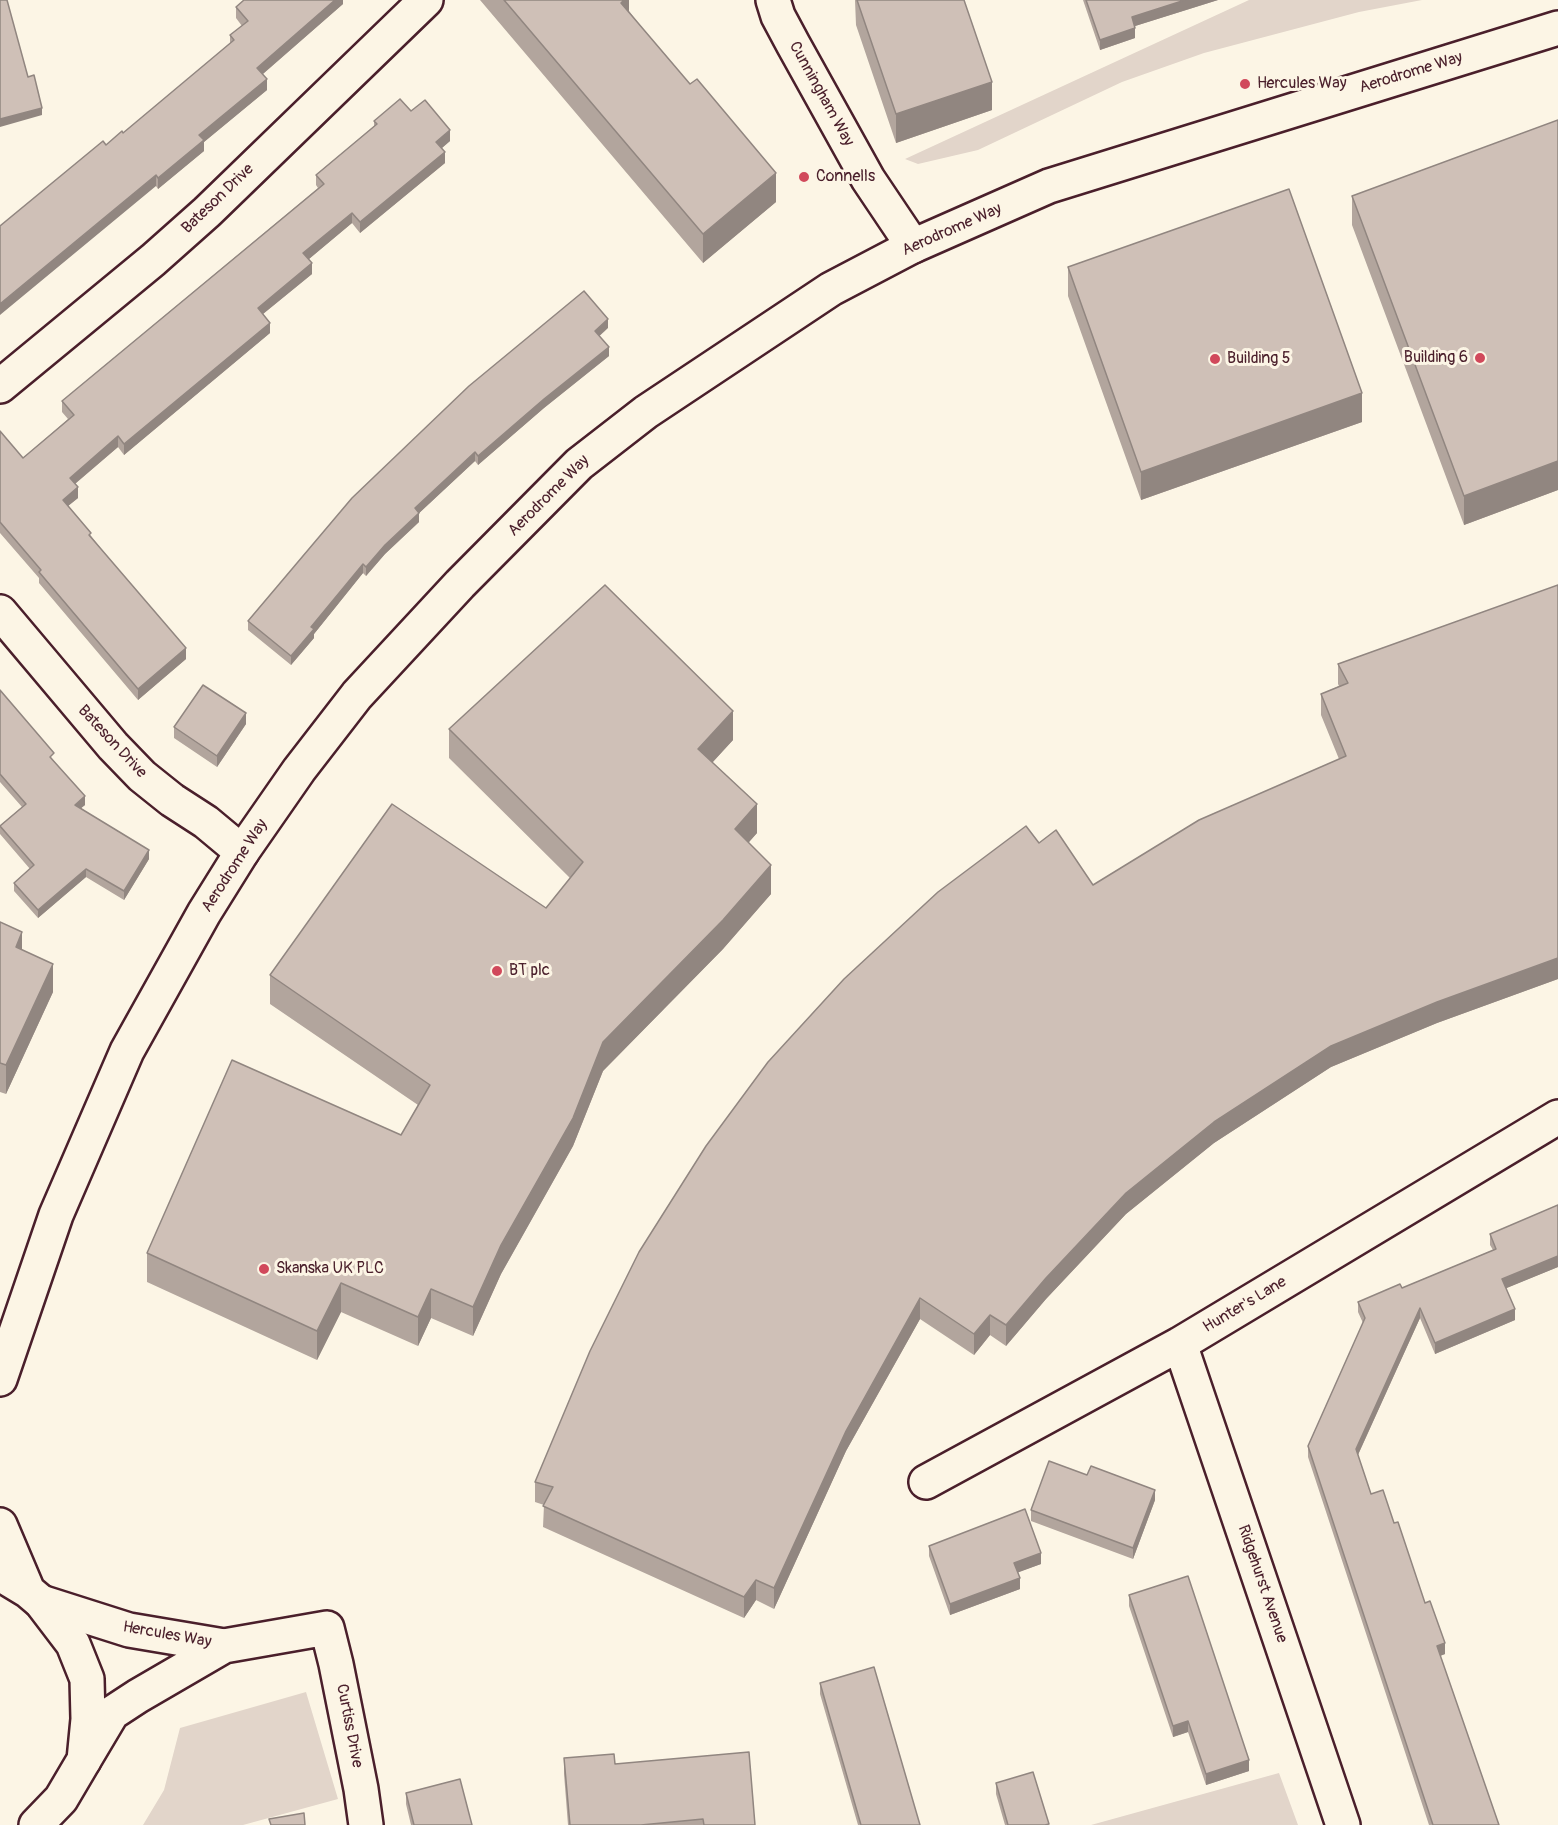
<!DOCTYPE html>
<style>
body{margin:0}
canvas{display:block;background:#fcf5e5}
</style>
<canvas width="1558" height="1825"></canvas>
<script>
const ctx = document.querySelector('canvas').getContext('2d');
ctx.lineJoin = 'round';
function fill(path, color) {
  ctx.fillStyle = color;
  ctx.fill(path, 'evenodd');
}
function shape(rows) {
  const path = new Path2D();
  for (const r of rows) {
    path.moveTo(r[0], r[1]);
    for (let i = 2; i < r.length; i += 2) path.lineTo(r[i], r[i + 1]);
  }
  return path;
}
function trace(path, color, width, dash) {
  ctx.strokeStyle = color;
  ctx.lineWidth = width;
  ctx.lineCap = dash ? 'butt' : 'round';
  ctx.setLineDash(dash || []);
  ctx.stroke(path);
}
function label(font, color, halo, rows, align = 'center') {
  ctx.font = font + ' Pangolin,sans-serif';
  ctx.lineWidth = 6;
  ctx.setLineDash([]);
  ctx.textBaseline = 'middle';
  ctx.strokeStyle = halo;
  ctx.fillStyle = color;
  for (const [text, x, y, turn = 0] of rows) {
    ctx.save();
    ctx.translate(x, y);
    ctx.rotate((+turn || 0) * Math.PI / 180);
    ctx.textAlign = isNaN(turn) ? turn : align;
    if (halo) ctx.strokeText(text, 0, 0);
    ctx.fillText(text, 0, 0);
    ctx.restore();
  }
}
const green = shape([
 [1249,0,1422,0,1359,12,1204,53,1122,82,978,150,918,164,905,159],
 [306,1692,338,1799,243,1825,143,1825,164,1790,180,1728],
 [1279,1773,1298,1825,1091,1825]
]);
const minor = shape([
 [773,0,778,16,793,44,868,179,913,246],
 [0,386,153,260,207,212,426,0],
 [0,612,113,746,142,776,172,800,206,822,242,852],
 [1180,1344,1343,1825],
 [926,1482,1180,1344,1558,1117],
 [41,1602,129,1630,224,1646,327,1628,336,1664,361,1789,366,1825],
 [84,1760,112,1713,138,1696,224,1646]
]);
const tertiary = shape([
 [0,1379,56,1215,127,1051,204,913,242,852,299,770,357,695,460,584,579,464,646,412,831,289,913,246,1049,186,1558,28],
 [0,1525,28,1591],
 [0,1574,28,1591,41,1602,73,1644,87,1679,88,1719,84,1760,61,1799,36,1825]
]);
const wall = shape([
 [343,0,343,4,263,74,267,90,204,142,204,151,158,189,156,186,106,145,123,133,230,44,230,35,242,26,236,18,236,7],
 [480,0,629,0,629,11,776,202,703,263],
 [855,0,964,0,992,110,896,143,856,25],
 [1083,0,1218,0,1135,26,1135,38,1100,50],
 [411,111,450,141,442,148,445,163,360,233,352,223,309,259,312,274,263,314,270,333,124,455,118,447,75,484,78,498,68,506,186,659,138,700,39,583,39,578,0,533,0,431,23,458,68,419,62,412,62,401,318,188,316,185,316,175,374,126,374,121],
 [1558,120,1558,490,1464,525,1352,225,1352,196],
 [1068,267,1362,422,1141,500,1068,296],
 [608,328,599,336,609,356,544,408,478,465,475,461,419,513,419,522,385,554,366,576,363,573,314,634,314,638,291,665,248,630,248,621],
 [1558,585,1558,979,1437,1023,1331,1067,1214,1143,1126,1214,1046,1299,1006,1346,990,1335,974,1355,920,1319,846,1451,774,1609,756,1600,744,1618,543,1527,544,1505,535,1502,535,1482,1039,843,1093,885,1339,759,1321,715,1321,694,1339,686,1338,684,1338,664],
 [0,690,54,761,85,805,81,808,149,859,124,900,86,877,38,918,14,891,14,883,30,869,0,834,0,826,22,807,0,782],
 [246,724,217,767,174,738,174,727],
 [449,729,733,740,712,763,757,833,748,843,771,894,723,949,603,1071,573,1146,501,1274,473,1336,431,1318,418,1346,341,1312,317,1360,147,1282,147,1253,401,1135,418,1105,270,1004,270,975,546,908,570,878,449,758],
 [0,922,22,950,53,992,6,1094,0,1092],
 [1558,1205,1558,1267,1506,1288,1515,1320,1435,1354,1420,1318,1358,1455,1371,1494,1394,1523,1425,1603,1445,1654,1440,1656,1499,1825,1429,1825,1308,1457,1308,1446,1363,1323,1358,1312,1358,1302,1402,1288,1493,1250,1490,1245,1490,1234],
 [1155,1500,1133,1559,1031,1521,1031,1510],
 [929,1546,1041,1564,1018,1572,1020,1589,950,1615,929,1556],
 [1129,1595,1249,1771,1206,1785,1188,1732,1173,1737,1129,1606],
 [820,1683,920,1825,858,1825,820,1694],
 [564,1758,615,1764,755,1825,568,1825,564,1774],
 [996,1783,1049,1825,1005,1825,996,1794],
 [406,1793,472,1825,411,1825,406,1804]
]);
const shadedWall = shape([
 [335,0,343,0,343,4,257,79,257,68],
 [624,0,629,0,629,25,621,3],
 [1185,0,1218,0,1132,27,1132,17],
 [1135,28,1135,38,1100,50,1100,40],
 [267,79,267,90,204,142,204,151,158,189,158,178,199,135],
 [992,82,992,110,896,143,896,114],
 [42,108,42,115,0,127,0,119],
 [450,130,450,141,436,153,436,142],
 [445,152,445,163,360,233,360,222],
 [776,173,776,202,703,263,703,234],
 [156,175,156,186,0,315,0,304],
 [352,213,352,223,303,264,303,253],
 [312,263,312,274,258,318,258,308],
 [608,319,608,328,595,340,595,331],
 [270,323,270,333,124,455,124,444],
 [609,347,609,356,544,408,478,465,478,456,544,399],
 [1362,393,1362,422,1141,500,1141,472],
 [118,436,118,447,70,488,70,478],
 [475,452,475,461,415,517,415,508],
 [1558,461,1558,490,1464,525,1464,496],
 [78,487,78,498,63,510,63,500],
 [419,513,419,522,385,554,366,576,366,567,385,545],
 [363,564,363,573,314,634,314,638,291,665,291,656,311,627],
 [186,648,186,659,138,700,138,689],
 [733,711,733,740,698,778,698,749],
 [246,713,246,724,217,767,217,756],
 [85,796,85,805,75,813,75,805],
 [757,804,757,833,735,858,735,829],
 [149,850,149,859,124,900,124,891],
 [771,865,771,894,723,949,603,1071,573,1146,501,1274,473,1336,473,1307,501,1245,603,1042],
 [86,869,86,877,38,918,38,910],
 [22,932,22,961,16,947],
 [1558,958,1558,979,1437,1023,1331,1067,1214,1143,1126,1214,1046,1299,1006,1346,1006,1325,1046,1278,1126,1193,1214,1122,1331,1046,1437,1002],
 [53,964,53,992,6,1094,6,1065],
 [1558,1256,1558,1267,1502,1290,1502,1279],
 [341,1283,341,1312,317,1360,317,1331],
 [431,1289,431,1318,418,1346,418,1317],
 [920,1298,920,1319,846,1451,774,1609,774,1588,846,1431],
 [1420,1308,1420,1318,1356,1459,1356,1449],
 [1515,1309,1515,1320,1435,1354,1435,1343],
 [990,1315,990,1335,974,1355,974,1334],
 [1155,1490,1155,1500,1133,1559,1133,1548],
 [1041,1553,1041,1564,1014,1574,1014,1563],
 [1020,1578,1020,1589,950,1615,950,1604],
 [756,1580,756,1600,744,1618,744,1597],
 [1445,1643,1445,1654,1437,1657,1437,1646],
 [1188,1721,1188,1732,1173,1737,1173,1726],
 [1249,1760,1249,1771,1206,1785,1206,1774]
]);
const building = shape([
 [0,0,7,0,28,77,34,75,42,108,0,119,0,0],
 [244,0,335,0,257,68,267,79,199,135,204,140,158,178,156,175,0,304,0,226,103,141,106,145,122,131,123,133,234,40,230,35,248,21,236,7,244,0],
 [504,0,624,0,621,3,690,84,697,79,776,173,703,234,504,0],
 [857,0,964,0,992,82,896,114,857,0],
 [1086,0,1185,0,1132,17,1135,28,1100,40,1086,0],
 [400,99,411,111,425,100,450,130,436,142,445,152,360,222,352,213,303,253,312,263,258,308,270,323,124,444,118,436,70,478,78,487,63,500,91,533,89,535,186,648,138,689,39,572,41,570,0,522,0,431,23,458,74,415,62,401,324,184,316,175,377,124,374,121,400,99],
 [1558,120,1558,461,1464,496,1352,196,1558,120],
 [1289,189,1362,393,1141,472,1068,267,1289,189],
 [584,291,608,319,595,331,609,347,544,399,478,456,475,452,415,508,419,513,385,545,366,567,363,564,311,627,314,629,291,656,248,621,352,498,469,386,584,291],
 [605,585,733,711,698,749,757,804,735,829,771,865,723,920,603,1042,573,1118,501,1245,473,1307,431,1289,418,1317,341,1283,317,1331,147,1253,232,1060,401,1135,430,1085,270,975,392,804,546,908,583,862,449,729,605,585],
 [1558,585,1558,958,1437,1002,1331,1046,1214,1122,1126,1193,1046,1278,1006,1325,990,1315,974,1334,920,1298,846,1431,774,1588,756,1580,744,1597,543,1506,553,1487,535,1482,590,1351,639,1252,706,1146,768,1062,844,979,938,892,1026,826,1039,843,1056,830,1093,885,1199,820,1346,756,1321,694,1348,683,1338,664,1558,585],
 [203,685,246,713,217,756,174,727,203,685],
 [0,690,54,753,50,757,85,796,75,805,149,850,124,891,86,869,38,910,14,883,34,865,0,826,26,804,0,774,0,690],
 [0,922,22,932,16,947,53,964,6,1065,0,1063,0,922],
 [1558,1205,1558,1256,1502,1279,1515,1309,1435,1343,1420,1308,1356,1449,1371,1494,1383,1490,1394,1523,1398,1522,1425,1603,1430,1601,1445,1643,1437,1646,1499,1825,1433,1825,1308,1446,1365,1318,1358,1302,1400,1284,1402,1288,1496,1249,1490,1234,1558,1205],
 [1049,1461,1087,1475,1091,1466,1155,1490,1133,1548,1031,1510,1049,1461],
 [1025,1509,1041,1553,1014,1563,1020,1578,950,1604,929,1546,1025,1509],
 [1188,1576,1249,1760,1206,1774,1188,1721,1173,1726,1129,1595,1188,1576],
 [874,1667,920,1825,861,1825,820,1683,874,1667],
 [749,1752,755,1825,704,1825,703,1819,641,1825,570,1825,564,1758,614,1754,615,1764,749,1752],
 [1033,1772,1049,1824,1045,1825,1008,1825,996,1783,1033,1772],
 [460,1779,472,1825,414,1825,406,1793,460,1779],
 [304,1813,305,1825,271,1825,269,1819,304,1813]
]);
const markers = [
 [1245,84,6,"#d1495b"],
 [804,177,6,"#d1495b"],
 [1480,358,6,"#d1495b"],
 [1215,359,6,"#d1495b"],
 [497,971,6,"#d1495b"],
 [264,1269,6,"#d1495b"]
];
const streetNames = [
 ["Aerodrome Way",1411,73,-17],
 ["Cunningham Way",821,94,61],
 ["Bateson Drive",218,199,-44],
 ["Aerodrome Way",952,230,-24],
 ["Aerodrome Way",549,496,-45],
 ["Bateson Drive",112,742,47],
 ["Aerodrome Way",235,866,-57],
 ["Hunter's Lane",1245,1305,-31],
 ["Ridgehurst Avenue",1262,1584,71],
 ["Hercules Way",167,1635,10],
 ["Curtiss Drive",349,1726,79]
];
const poiNames = [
 ["Hercules Way",1257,84],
 ["Connells",816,177],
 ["Building 6",1468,358,"right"],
 ["Building 5",1227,359],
 ["BT plc",509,971],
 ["Skanska UK PLC",276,1269]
];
fill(green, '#e2d5ca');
trace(minor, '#4a1f2b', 38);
trace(tertiary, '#4a1f2b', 38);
trace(minor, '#fcf5e5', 33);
trace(tertiary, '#fcf5e5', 33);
fill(wall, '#b2a59d');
fill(shadedWall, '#918680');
fill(building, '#cfc0b7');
trace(building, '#918680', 1.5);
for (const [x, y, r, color] of markers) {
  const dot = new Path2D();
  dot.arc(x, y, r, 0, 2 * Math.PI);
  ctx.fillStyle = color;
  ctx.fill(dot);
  trace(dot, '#fcf5e5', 2);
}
label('16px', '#4a1f2b', '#fcf5e5', streetNames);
label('16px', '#4a1f2b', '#fcf5e5', poiNames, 'left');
</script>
